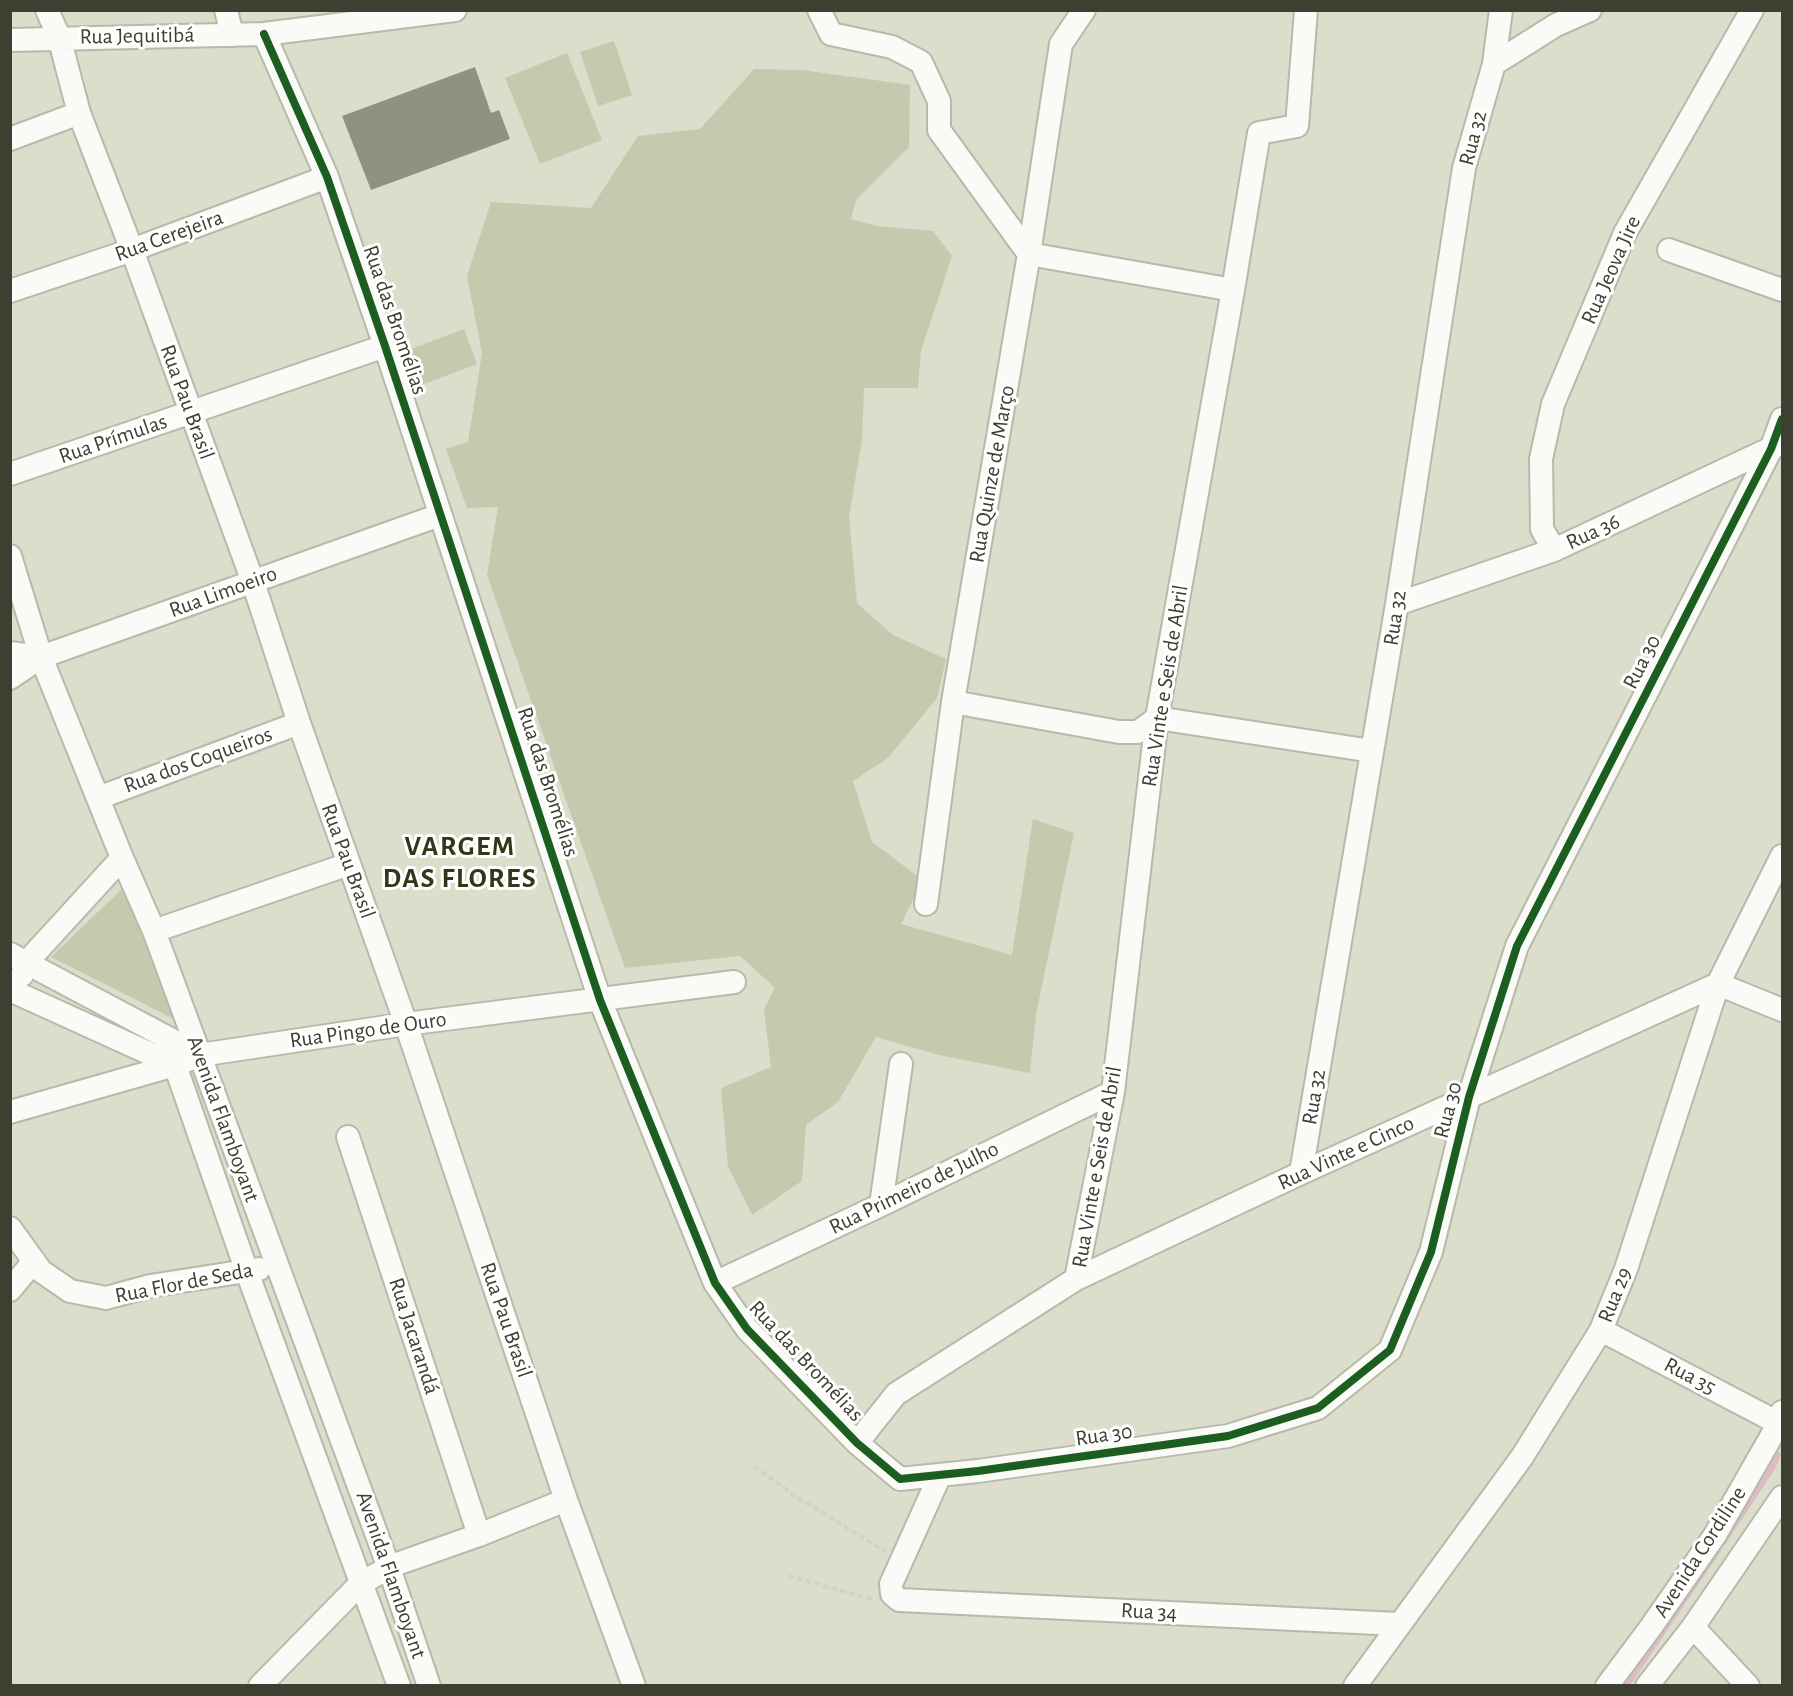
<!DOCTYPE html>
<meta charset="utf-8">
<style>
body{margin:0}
#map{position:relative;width:1793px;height:1696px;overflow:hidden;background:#dbdecb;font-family:"Alegreya Sans",sans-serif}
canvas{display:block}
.frame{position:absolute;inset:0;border:12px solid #3d3f30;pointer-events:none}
</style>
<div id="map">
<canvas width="1793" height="1696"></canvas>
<div class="frame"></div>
</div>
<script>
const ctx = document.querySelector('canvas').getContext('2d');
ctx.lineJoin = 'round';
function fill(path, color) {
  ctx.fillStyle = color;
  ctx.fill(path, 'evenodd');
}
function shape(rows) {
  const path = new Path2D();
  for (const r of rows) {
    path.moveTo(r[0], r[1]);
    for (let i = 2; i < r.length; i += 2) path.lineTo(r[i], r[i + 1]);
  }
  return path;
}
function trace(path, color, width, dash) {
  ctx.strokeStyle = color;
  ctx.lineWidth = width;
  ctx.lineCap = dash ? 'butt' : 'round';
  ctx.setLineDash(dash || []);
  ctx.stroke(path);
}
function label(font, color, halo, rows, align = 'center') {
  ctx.font = font + ' "Alegreya Sans",sans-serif';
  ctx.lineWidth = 6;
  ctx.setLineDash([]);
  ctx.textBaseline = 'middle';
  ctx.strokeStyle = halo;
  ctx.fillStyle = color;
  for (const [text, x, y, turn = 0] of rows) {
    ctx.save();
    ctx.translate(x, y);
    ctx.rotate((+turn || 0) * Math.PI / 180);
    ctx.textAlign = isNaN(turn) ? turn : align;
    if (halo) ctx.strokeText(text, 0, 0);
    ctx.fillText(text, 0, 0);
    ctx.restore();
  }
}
const green = shape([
 [614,41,632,95,598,106,580,52],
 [567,53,602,140,540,164,505,78],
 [754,69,802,70,910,85,909,147,856,200,851,219,876,226,933,231,952,256,921,351,918,388,864,388,862,439,849,517,857,603,893,635,946,659,937,698,888,758,853,781,872,842,923,880,901,924,1012,955,1033,819,1074,833,1036,1014,1030,1073,939,1055,876,1037,838,1102,806,1125,802,1181,752,1215,728,1166,721,1088,771,1067,764,1009,775,988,740,956,625,968,487,575,498,507,467,508,446,449,468,442,482,353,467,276,491,202,591,208,638,136,700,129],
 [464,329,477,364,419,386,406,351],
 [123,888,174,1019,51,957]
]);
const stream = shape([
 [1724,1541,1772,1468,1778,1455],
 [1626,1686,1718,1550]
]);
const building = shape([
 [475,67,491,113,499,110,510,139,371,190,342,116]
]);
const path = shape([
 [754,1466,795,1496,885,1551],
 [788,1576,875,1600]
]);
const minor = shape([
 [47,10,59,37,79,113,132,250,253,582,299,723,406,1024,566,1500,634,1686],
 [226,10,232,35],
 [819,10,831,34,892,47,921,62,939,101,939,130,1029,254,1233,290],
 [264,34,327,177,385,346,600,1000,715,1283,747,1329,857,1443,900,1479,978,1471,1228,1436,1318,1408,1390,1350,1431,1252,1469,1097,1517,946,1771,449,1782,419],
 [10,40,264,34,455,10],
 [1494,64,1556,25,1590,10],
 [10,139,79,113],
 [1669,250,1782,290],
 [10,291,132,250,327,177],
 [10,474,385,346],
 [1554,550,1542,529,1541,459,1553,404,1625,233,1752,10],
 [10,556,41,657,122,858,154,931,389,1568,429,1686],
 [1397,604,1554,550,1776,446],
 [10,653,41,657],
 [10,678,41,657,440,515],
 [953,702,1119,732,1138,732,1157,718,1372,751],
 [98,798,299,723],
 [926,904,953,702,1029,254,1061,44,1084,10],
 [154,931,349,864],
 [10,954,200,1055],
 [22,975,26,963,122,858],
 [10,990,175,1065,247,1272,399,1686],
 [10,1112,175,1065,200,1055,406,1024,734,982],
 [348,1137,479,1535],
 [1301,1173,1397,604,1464,168,1494,64,1501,10],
 [881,1205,901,1064],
 [10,1228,41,1271,70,1291,106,1298,150,1286,259,1269],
 [1076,1279,1113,1092,1157,718,1233,290,1259,133,1297,126,1306,10],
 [715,1283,881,1205,1113,1092],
 [10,1290,34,1261],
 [1601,1330,1782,1425],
 [857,1443,896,1394,1076,1279,1301,1173,1718,984,1782,1010],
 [940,1475,891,1584,892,1594,899,1600,1398,1624],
 [1693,1627,1748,1686],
 [260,1686,361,1583,394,1565,479,1535,566,1500],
 [1355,1686,1522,1457,1601,1330,1626,1269,1718,984,1782,856],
 [1607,1686,1651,1627,1715,1535,1779,1423,1782,1412],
 [1647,1686,1693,1627,1782,1497]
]);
const cycleway = shape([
 [264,34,327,177,385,346,600,1000,715,1283,747,1329,857,1443,900,1479,978,1471,1228,1436,1318,1408,1390,1350,1431,1252,1469,1097,1517,946,1771,449,1782,419]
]);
const streetNames = [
 ["Rua Jequitibá",137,36,-1],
 ["Rua 32",1473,138,-75],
 ["Rua Cerejeira",169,236,-20],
 ["Rua Jeova Jire",1611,270,-66],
 ["Rua das Bromélias",395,320,71],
 ["Rua Pau Brasil",187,402,70],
 ["Rua Prímulas",113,439,-19],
 ["Rua Quinze de Março",992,474,-80],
 ["Rua 36",1593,532,-25],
 ["Rua Limoeiro",223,592,-20],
 ["Rua 32",1395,618,-81],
 ["Rua 30",1642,662,-63],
 ["Rua Vinte e Seis de Abril",1165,686,-81],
 ["Rua dos Coqueiros",198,760,-20],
 ["Rua das Bromélias",548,782,72],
 ["Rua Pau Brasil",348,861,70],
 ["Rua Pingo de Ouro",368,1030,-8],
 ["Rua 32",1314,1097,-80],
 ["Rua 30",1448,1110,-75],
 ["Avenida Flamboyant",223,1119,70],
 ["Rua Vinte e Cinco",1346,1153,-25],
 ["Rua Vinte e Seis de Abril",1097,1167,-80],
 ["Rua Primeiro de Julho",914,1188,-26],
 ["Rua Flor de Seda",184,1283,-11],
 ["Rua 29",1615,1295,-68],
 ["Rua Pau Brasil",506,1320,71],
 ["Rua Jacarandá",414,1336,72],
 ["Rua das Bromélias",806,1361,47],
 ["Rua 35",1690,1376,28],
 ["Rua 30",1104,1435,-8],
 ["Avenida Cordiline",1700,1552,-57],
 ["Avenida Flamboyant",391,1575,71],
 ["Rua 34",1149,1612,3]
];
const districtNames = [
 ["VARGEM",460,847],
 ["DAS FLORES",460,879]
];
fill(green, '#c5c9ad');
trace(stream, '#dcbcc4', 6);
fill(building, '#909281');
trace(minor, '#b7baaa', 26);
trace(path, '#d1d2cc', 4, [6, 3]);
trace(minor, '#fafaf7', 22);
trace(cycleway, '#1b5e20', 8);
label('22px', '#3d3f30', '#fff', streetNames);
ctx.letterSpacing = '1.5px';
label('bold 28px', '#333618', '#fff', districtNames);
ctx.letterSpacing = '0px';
</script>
